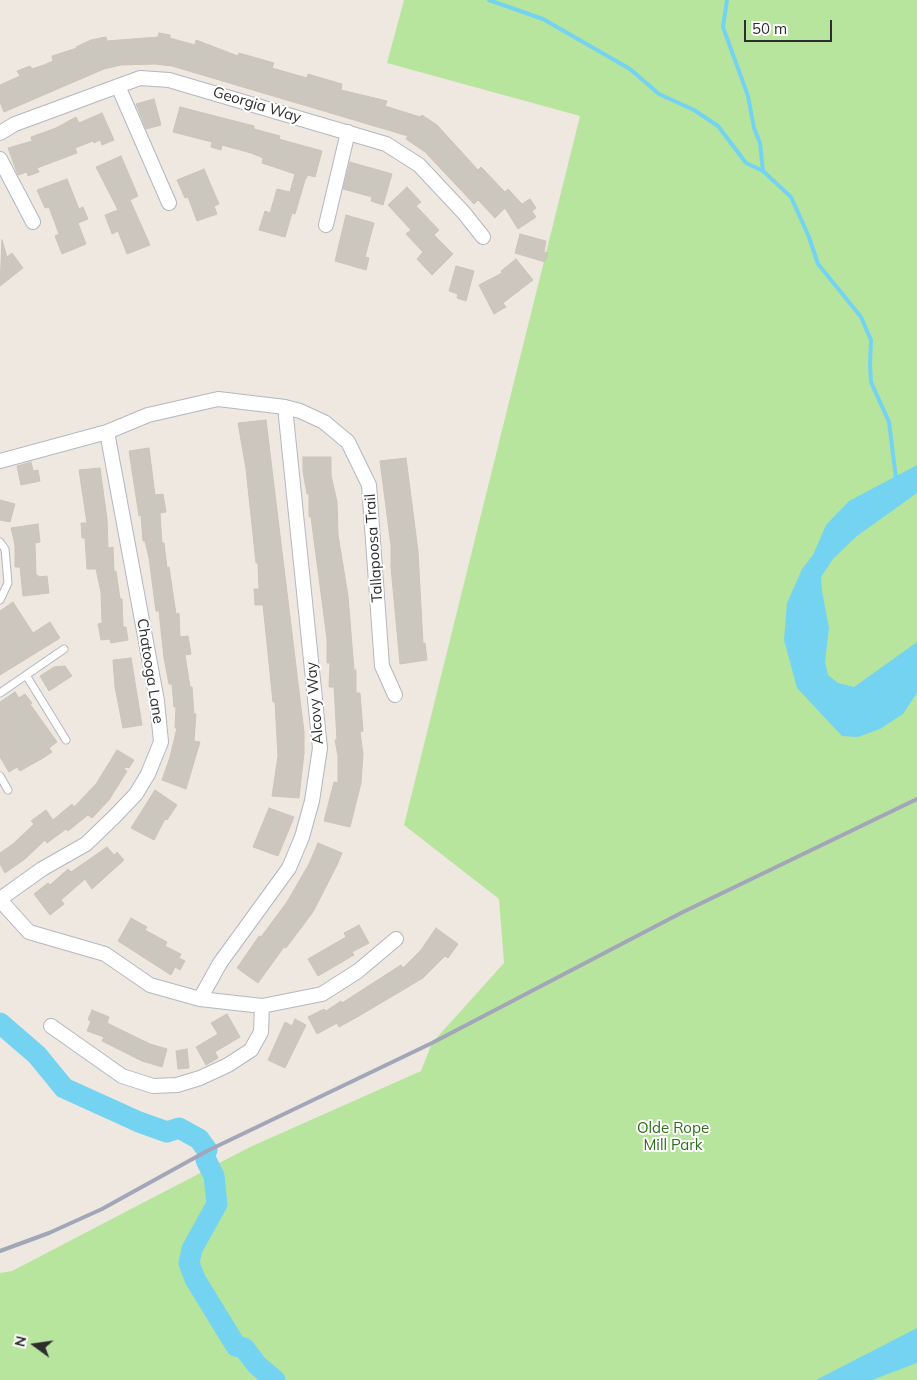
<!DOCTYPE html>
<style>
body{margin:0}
#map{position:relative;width:917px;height:1380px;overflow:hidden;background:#efe8e0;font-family:Mulish,sans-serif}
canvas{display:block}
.north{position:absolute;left:10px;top:1320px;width:50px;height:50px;-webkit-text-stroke:4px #fff;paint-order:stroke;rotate:284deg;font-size:14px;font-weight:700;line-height:20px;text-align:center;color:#2e2e2e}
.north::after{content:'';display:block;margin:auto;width:18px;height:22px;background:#2e2e2e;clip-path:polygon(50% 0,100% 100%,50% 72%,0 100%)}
.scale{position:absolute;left:744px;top:20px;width:88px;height:22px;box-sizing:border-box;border:2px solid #2e2e2e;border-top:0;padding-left:6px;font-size:15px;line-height:18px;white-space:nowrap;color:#2e2e2e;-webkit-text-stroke:4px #fff;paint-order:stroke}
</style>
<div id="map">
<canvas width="917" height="1380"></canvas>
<div class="north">N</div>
<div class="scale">50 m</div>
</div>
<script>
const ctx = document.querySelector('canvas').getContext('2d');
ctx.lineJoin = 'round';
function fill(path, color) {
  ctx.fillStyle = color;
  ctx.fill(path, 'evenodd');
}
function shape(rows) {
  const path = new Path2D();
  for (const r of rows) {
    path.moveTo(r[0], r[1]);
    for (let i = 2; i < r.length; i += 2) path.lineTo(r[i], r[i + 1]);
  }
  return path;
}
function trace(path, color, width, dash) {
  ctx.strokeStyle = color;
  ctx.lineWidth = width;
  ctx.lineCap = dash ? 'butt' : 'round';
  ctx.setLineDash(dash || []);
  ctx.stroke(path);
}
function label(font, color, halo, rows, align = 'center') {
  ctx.font = font + ' Mulish,sans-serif';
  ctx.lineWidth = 4;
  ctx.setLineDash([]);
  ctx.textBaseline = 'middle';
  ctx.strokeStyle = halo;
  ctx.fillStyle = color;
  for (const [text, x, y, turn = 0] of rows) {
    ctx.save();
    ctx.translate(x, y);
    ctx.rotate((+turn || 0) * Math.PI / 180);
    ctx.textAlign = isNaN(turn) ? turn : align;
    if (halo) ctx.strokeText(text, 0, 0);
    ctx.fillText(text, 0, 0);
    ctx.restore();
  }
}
const green = shape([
 [404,0,917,0,917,1380,0,1380,0,1273,12,1271,250,1147,421,1071,432,1043,504,963,499,899,404,825,580,116,387,63]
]);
const water = shape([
 [917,465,917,493,857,536,833,559,821,577,822,591,829,628,825,662,828,675,838,683,854,687,917,642,917,693,903,714,880,729,858,737,842,736,797,688,784,640,787,603,802,569,813,555,826,525,849,501],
 [917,1328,917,1363,872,1380,816,1380]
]);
const stream = shape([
 [489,0,543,19,630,69,659,94,694,110,718,126,746,163,763,171,791,197,809,237,818,264,861,317,871,340,870,364,871,382,889,422,896,478],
 [727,0,723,27,748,96,754,128,760,143,763,171]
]);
const river = shape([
 [0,1023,37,1055,64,1088,139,1122,167,1132,179,1128,199,1139,207,1150],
 [206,1160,214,1176,217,1204,192,1249,189,1263,195,1279,236,1346,244,1348,257,1365,275,1380]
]);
const building = shape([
 [159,33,170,35,170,38,195,45,196,40,238,56,239,53,274,63,272,68,307,78,308,74,342,84,341,90,387,101,385,106,420,117,422,115,437,125,478,170,481,167,505,192,508,189,522,204,530,199,536,208,532,211,536,217,518,229,505,208,495,218,478,200,474,204,425,152,406,139,408,136,172,66,155,64,121,65,104,69,4,112,0,102,0,85,20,76,17,71,30,66,32,69,44,65,53,61,52,56,77,48,76,47,91,40,106,37,107,41,158,37,159,33],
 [154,99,161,125,146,129,136,104,154,99],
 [180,107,254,126,254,129,280,136,279,139,322,151,315,177,308,175,305,180,295,214,292,213,285,237,259,230,265,211,270,213,277,189,290,192,295,174,262,163,263,158,251,153,222,145,221,150,211,147,212,142,173,132,180,107],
 [102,113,114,140,102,145,100,140,94,143,93,141,75,148,77,153,37,168,39,172,28,176,27,172,18,175,8,148,32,141,31,137,56,128,76,117,79,123,102,113],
 [121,156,138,196,130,200,150,245,127,254,118,231,112,234,105,215,118,210,96,167,121,156],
 [350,162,392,174,383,205,371,201,372,197,343,189,350,162],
 [204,169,219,204,214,206,217,214,197,221,188,197,185,198,177,180,204,169],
 [67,179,79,209,83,207,88,219,78,223,86,244,62,254,55,236,59,234,49,207,45,208,37,190,67,179],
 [407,187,421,202,416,206,439,230,434,235,453,254,432,275,417,259,423,252,406,234,411,230,388,205,407,187],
 [346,215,374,223,365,257,369,258,366,270,335,261,346,215],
 [520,234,546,241,544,252,548,253,545,262,515,253,520,234],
 [2,240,7,257,12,253,23,268,0,286,2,240],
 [516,259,533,280,503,303,506,307,494,314,479,285,502,273,501,271,516,259],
 [456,266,474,271,466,301,457,298,458,294,449,291,456,266],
 [266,420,304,732,304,753,299,798,272,796,278,756,275,702,273,702,263,605,255,605,254,589,259,589,258,563,256,563,246,469,238,423,266,420],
 [149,448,155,495,163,494,166,512,160,513,162,543,164,543,167,568,169,567,176,614,179,613,180,637,188,636,191,654,185,655,190,687,192,687,194,714,196,714,194,741,200,742,186,789,162,780,170,757,177,728,175,728,176,707,174,707,172,684,169,684,164,658,159,611,156,611,149,558,145,541,143,541,141,515,139,516,129,451,149,448],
 [303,457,331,457,331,475,337,502,338,535,348,596,354,670,356,670,356,693,360,693,363,731,360,732,363,754,361,783,350,827,324,821,334,782,338,783,338,756,335,740,337,740,334,687,329,687,330,663,327,663,327,639,311,517,309,517,309,494,307,494,303,472,303,457],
 [406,458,418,551,423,644,425,643,427,660,400,664,391,567,391,546,380,461,406,458],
 [31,462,33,471,38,470,40,481,21,485,17,466,31,462],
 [100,468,107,519,108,548,113,547,114,572,116,571,120,599,122,599,123,627,126,627,128,640,111,643,110,639,101,640,98,624,102,623,101,592,96,569,87,569,85,538,82,538,81,523,87,523,79,470,100,468],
 [0,500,15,504,10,522,0,520,0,500],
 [38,524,40,542,35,543,36,575,38,575,38,577,47,576,49,593,23,596,20,567,15,567,15,545,11,528,38,524],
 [13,602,33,633,50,622,60,638,0,675,0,611,13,602],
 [131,658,142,725,123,728,115,687,113,660,131,658],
 [65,666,72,676,49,691,40,676,54,667,65,666],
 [15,692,19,698,25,694,32,703,30,704,57,742,49,748,52,752,43,758,20,771,17,767,9,772,0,757,0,702,15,692],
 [117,750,134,760,129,768,125,767,124,769,127,771,109,800,92,818,88,815,68,831,66,829,47,843,45,840,25,859,5,873,0,864,0,853,13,844,34,824,31,821,46,810,53,820,72,804,74,807,96,784,117,750],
 [155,790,177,805,167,820,165,819,154,840,131,828,155,790],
 [269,808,294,817,278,856,253,847,269,808],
 [318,843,342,853,337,865,313,912,286,948,284,947,258,983,237,968,259,936,261,937,287,902,309,864,318,843],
 [107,847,114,855,117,852,124,860,92,889,85,879,61,900,64,904,50,915,34,894,48,883,50,885,68,869,71,872,107,847],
 [131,918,147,927,145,930,167,942,165,946,181,954,179,958,185,961,180,970,175,967,171,975,118,941,131,918],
 [359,925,369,943,352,952,354,955,318,976,308,959,346,937,344,933,359,925],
 [436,928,458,944,448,958,445,956,423,978,359,1016,339,1027,337,1023,317,1034,308,1017,324,1009,326,1011,341,1001,342,1003,401,965,403,968,421,950,436,928],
 [92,1010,109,1017,107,1023,150,1044,167,1049,162,1067,142,1061,102,1041,104,1037,87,1031,91,1021,88,1020,92,1010],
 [227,1014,240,1037,215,1052,218,1058,206,1065,196,1047,218,1034,211,1023,227,1014],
 [295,1019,306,1025,285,1068,268,1060,285,1022,292,1026,295,1019],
 [187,1049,189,1068,178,1069,176,1051,187,1049]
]);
const service = shape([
 [0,542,5,549,8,583,0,600],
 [26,675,66,740],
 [0,693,64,649],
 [0,776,8,790]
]);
const minor = shape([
 [118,86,169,203],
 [0,133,15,124,140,78,169,80,386,144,419,165,464,213,483,237],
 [0,159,33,222],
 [326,225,348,132],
 [0,461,107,432,148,415,218,399,285,407,300,411,324,422,348,442,369,485,382,666,395,695],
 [0,899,42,869,86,844,114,817,136,794,148,774,161,742,157,701,107,432],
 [0,900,29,932,105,954,150,985,200,999,262,1006,322,994,358,971,396,939],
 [200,999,220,963,289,868,302,837,312,801,320,748,285,407],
 [51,1026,122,1076,153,1086,177,1085,200,1078,228,1065,251,1050,261,1032,262,1006]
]);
const rail = shape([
 [0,1251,49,1233,102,1209,207,1151,432,1043,681,913,917,799]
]);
const streetNames = [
 ["Georgia Way",257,105,17],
 ["Tallapoosa Trail",374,548,-94],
 ["Chatooga Lane",150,671,81],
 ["Alcovy Way",315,703,-95]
];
const parkNames = [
 ["Olde Rope",673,1128],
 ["Mill Park",673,1145]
];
fill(green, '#b8e59d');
fill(water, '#74d3f1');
trace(stream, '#74d3f1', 4);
trace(river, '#74d3f1', 21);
fill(building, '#cbc6be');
trace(building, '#cbc4b9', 1);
trace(service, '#b4b7c1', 9);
trace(minor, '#b4b7c1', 16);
trace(service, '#fff', 7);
trace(minor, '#fff', 14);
trace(rail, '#a2a6b8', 4);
label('15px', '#2e2e2e', '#fff', streetNames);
label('15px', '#2e6e1a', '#fff', parkNames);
</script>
